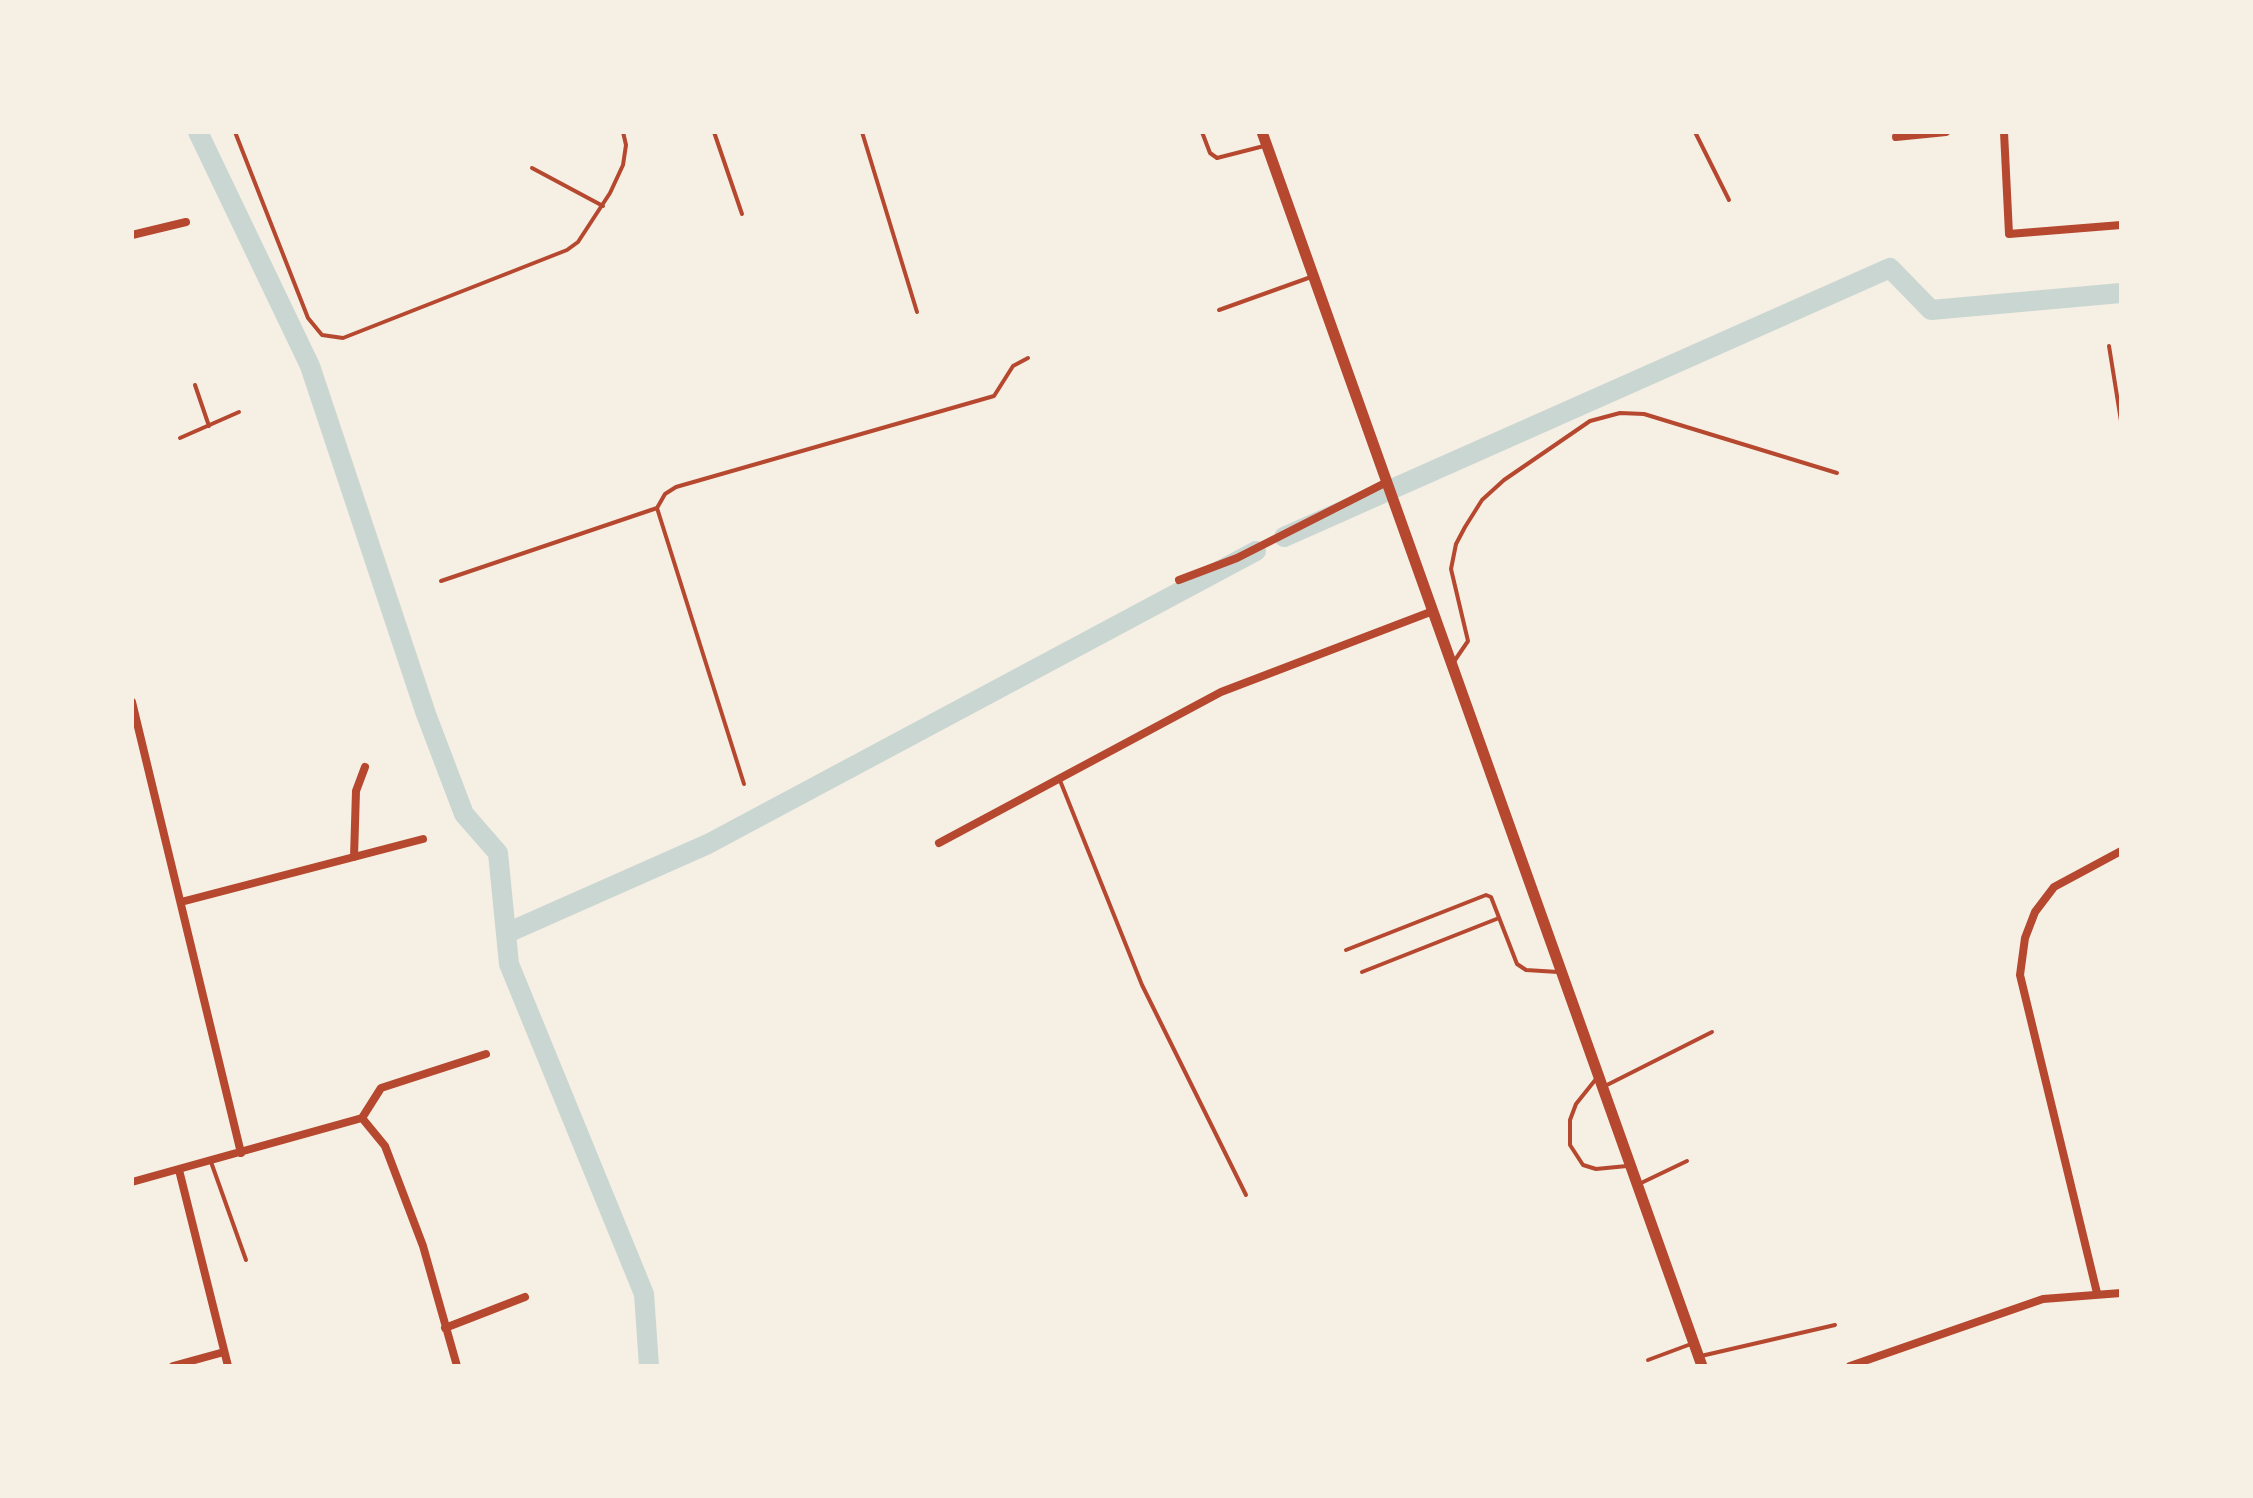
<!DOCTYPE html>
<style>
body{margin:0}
#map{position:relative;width:2253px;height:1498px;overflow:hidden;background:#f6efe4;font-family:Signika,sans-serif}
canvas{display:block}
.frame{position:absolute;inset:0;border:134px solid #f6efe4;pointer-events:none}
</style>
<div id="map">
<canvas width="2253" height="1498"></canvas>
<div class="frame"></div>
</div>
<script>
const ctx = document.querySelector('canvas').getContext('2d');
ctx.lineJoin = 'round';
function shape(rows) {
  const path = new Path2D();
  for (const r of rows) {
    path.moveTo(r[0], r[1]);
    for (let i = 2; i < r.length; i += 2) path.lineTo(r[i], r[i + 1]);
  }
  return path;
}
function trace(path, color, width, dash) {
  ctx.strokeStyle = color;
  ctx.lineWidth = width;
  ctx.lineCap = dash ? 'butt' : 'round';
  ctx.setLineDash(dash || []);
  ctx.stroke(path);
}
const canal = shape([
 [198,132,310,366,426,714,464,814,498,853,509,964,644,1294,649,1366],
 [1284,537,1890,268,1931,310,2121,293],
 [507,933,708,844,1256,551]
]);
const service = shape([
 [235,132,308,318,322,335,343,338,567,250,578,242,610,193,623,165,626,145,623,132],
 [714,132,742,214],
 [862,132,917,312],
 [1202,132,1210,153,1217,158,1264,146],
 [1695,132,1729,200],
 [532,168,603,206],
 [1219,310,1311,277],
 [2109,346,2121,421],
 [195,385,209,426],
 [180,438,239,412],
 [441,581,657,508],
 [1453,663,1468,641,1451,569,1456,544,1465,527,1482,500,1504,480,1590,421,1620,413,1644,414,1837,473],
 [1059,778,1142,985,1246,1195],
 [744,784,657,508,665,494,676,487,994,396,1013,366,1028,358],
 [1346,950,1486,895,1491,897,1517,964,1526,970,1558,972],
 [1362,972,1499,918],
 [1596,1079,1576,1104,1570,1120,1570,1145,1583,1165,1596,1169,1627,1166],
 [1603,1087,1712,1032],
 [211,1162,246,1260],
 [1639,1184,1687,1161],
 [1701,1356,1835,1325],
 [1648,1360,1691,1344]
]);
const minor = shape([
 [2004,132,2009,234,2121,225],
 [1896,137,1946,132],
 [132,235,186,222],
 [1179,580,1237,558,1387,482],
 [132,702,241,1153],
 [939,843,1221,692,1433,611],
 [354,857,356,791,365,767],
 [181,902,423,839],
 [362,1118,381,1088,486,1054],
 [179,1170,228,1366],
 [132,1182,362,1118,385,1146,423,1246,457,1366],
 [2097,1293,2020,975,2025,938,2035,912,2054,887,2121,851],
 [445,1328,525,1297],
 [173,1366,224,1352],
 [1850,1366,2043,1299,2121,1293]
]);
const tertiary = shape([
 [1262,132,1702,1366]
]);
trace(canal, '#c9d6d2', 20);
trace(service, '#b5482f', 4);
trace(minor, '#b5482f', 8);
trace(tertiary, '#b5482f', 11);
</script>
